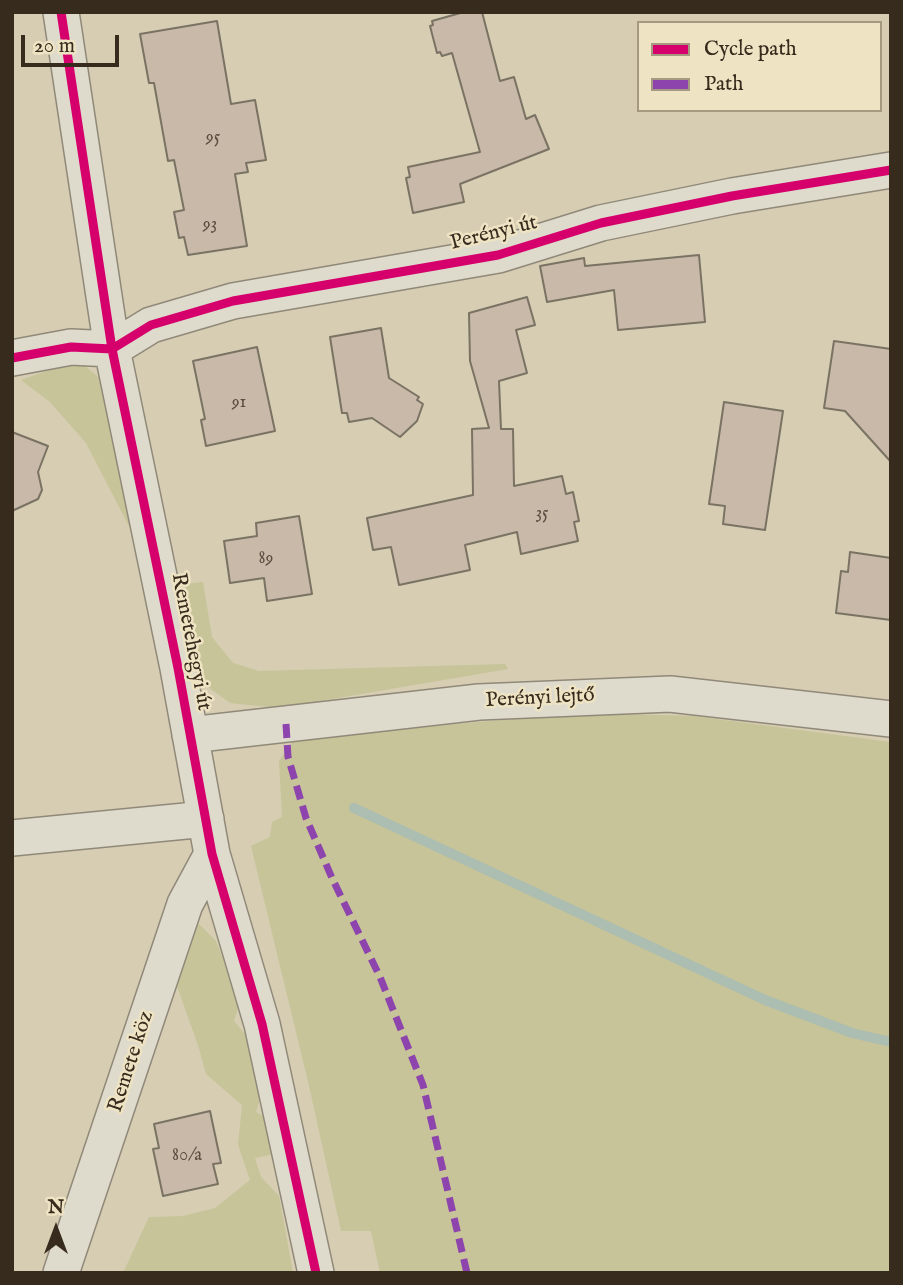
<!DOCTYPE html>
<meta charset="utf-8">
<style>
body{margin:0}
#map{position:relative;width:903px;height:1285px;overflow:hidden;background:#d6cdb2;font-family:"IM FELL English",serif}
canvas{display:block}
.frame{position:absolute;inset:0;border:14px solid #372b1d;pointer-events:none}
.legend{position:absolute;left:637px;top:21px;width:245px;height:91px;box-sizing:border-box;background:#eee3c3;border:2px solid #a59981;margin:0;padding:9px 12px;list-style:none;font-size:21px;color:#372b1d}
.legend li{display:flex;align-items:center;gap:14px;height:35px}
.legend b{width:35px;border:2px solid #a59981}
.north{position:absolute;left:21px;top:1194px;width:70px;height:70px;-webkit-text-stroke:5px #eee3c3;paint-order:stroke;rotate:0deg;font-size:19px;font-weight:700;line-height:28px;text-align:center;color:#372b1d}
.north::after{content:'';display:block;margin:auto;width:24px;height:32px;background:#372b1d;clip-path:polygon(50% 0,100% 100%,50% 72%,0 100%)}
.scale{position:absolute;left:21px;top:35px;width:98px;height:32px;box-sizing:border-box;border:4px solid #372b1d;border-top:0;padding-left:9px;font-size:21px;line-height:24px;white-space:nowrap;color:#372b1d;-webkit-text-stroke:5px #eee3c3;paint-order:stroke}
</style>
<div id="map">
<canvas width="903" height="1285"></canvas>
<div class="frame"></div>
<ul class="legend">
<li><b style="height:9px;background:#d6006c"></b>Cycle path</li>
<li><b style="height:9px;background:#8e44ad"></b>Path</li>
</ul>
<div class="north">N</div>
<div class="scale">20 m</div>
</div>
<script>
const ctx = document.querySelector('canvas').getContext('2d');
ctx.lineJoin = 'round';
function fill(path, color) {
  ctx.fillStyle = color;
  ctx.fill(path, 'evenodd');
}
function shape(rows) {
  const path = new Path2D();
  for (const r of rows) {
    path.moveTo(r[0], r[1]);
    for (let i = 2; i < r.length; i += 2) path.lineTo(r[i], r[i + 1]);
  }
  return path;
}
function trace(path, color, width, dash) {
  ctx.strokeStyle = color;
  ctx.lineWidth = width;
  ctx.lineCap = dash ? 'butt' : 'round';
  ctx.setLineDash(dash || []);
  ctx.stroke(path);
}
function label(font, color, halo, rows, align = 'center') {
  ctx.font = font + ' "IM FELL English",serif';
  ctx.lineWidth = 5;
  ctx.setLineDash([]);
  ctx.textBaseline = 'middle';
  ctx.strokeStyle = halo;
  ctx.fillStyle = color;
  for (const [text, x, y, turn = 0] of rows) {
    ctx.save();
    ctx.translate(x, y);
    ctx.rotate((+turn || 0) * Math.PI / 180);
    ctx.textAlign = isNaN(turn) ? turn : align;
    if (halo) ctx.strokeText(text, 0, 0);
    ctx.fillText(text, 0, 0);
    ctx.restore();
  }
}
const green = shape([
 [63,365,84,365,105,383,132,532,86,443,50,402,21,380],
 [203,582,212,637,233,663,259,671,505,664,508,669,279,708,230,703,208,687,202,674,185,584],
 [585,713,693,716,891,742,891,1273,380,1273,371,1231,341,1231,310,1090,251,846,270,837,272,822,282,817,279,761,297,735,385,730],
 [191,922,200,925,216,941,240,1001,234,1021,249,1039,262,1092,256,1112,268,1119,274,1154,255,1158,261,1177,279,1196,293,1273,123,1273,149,1217,183,1216,215,1208,250,1180,238,1145,242,1105,206,1074,198,1045,177,986,178,947]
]);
const stream = shape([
 [354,808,765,1000,852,1033,891,1042]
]);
const building = shape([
 [464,12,482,12,500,81,514,77,526,119,535,115,549,149,460,184,464,202,413,213,406,178,410,177,408,167,480,152,452,53,442,56,440,52,437,53,430,26,433,25,432,21,464,12],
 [217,21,231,104,255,100,266,160,246,163,248,172,235,174,247,246,188,255,184,237,179,238,174,212,184,210,174,160,168,161,154,83,149,83,140,34,217,21],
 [699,255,705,322,618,330,614,290,547,302,540,266,584,258,585,266,699,255],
 [527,297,535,325,516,330,527,373,499,381,501,429,513,429,514,486,562,476,566,494,573,492,579,521,574,522,578,541,521,554,517,532,465,545,470,570,399,585,391,547,373,550,367,518,473,495,472,429,489,428,470,361,469,313,527,297],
 [381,328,389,378,419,397,417,400,423,404,417,421,400,437,372,418,349,422,347,413,342,413,330,337,381,328],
 [834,341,891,349,891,462,845,411,824,408,834,341],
 [257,347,275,431,206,446,201,420,205,419,193,361,257,347],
 [724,402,783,411,765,530,723,524,725,506,709,504,724,402],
 [12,432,48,446,38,472,42,490,38,499,12,511,12,432],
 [299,516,312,594,267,601,264,578,230,583,224,541,257,536,256,523,299,516],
 [850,552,891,558,891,620,836,613,841,571,848,572,850,552],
 [210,1111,221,1163,213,1164,218,1184,163,1196,153,1149,159,1148,154,1124,210,1111]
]);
const street = shape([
 [61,12,112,349,178,668,212,854,262,1024,316,1273],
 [12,358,71,347,112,349,151,325,233,301,498,255,601,223,732,196,891,170],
 [190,735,479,702,670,694,891,719],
 [12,838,206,819],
 [61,1273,185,904,212,854]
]);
const quiet = shape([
 [286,724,288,757,306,818,332,878,380,977,423,1085,467,1273]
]);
const cycleway = shape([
 [61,12,112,349,178,668,212,854,262,1024,316,1273],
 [12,358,71,347,112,349,151,325,233,301,498,255,601,223,732,196,891,170]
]);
const numberNames = [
 ["95",213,138],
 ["93",210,225],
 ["91",239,403],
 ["35",542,514],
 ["89",266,559],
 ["80/a",187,1156]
];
const streetNames = [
 ["Perényi út",494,234,-14],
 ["Remetehegyi út",190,642,79],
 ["Perényi lejtő",540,699,-3],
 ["Remete köz",132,1062,-72]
];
fill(green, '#c6c498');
trace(stream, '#acbdb1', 10);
fill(building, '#c9b9a9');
trace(building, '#7a7364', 2);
trace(street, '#908979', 38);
trace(street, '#dedacc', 35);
trace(quiet, '#8e44ad', 7, [14, 7]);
trace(cycleway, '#d6006c', 9);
label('18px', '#5c4e40', null, numberNames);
label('21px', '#372b1d', '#eee3c3', streetNames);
</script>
